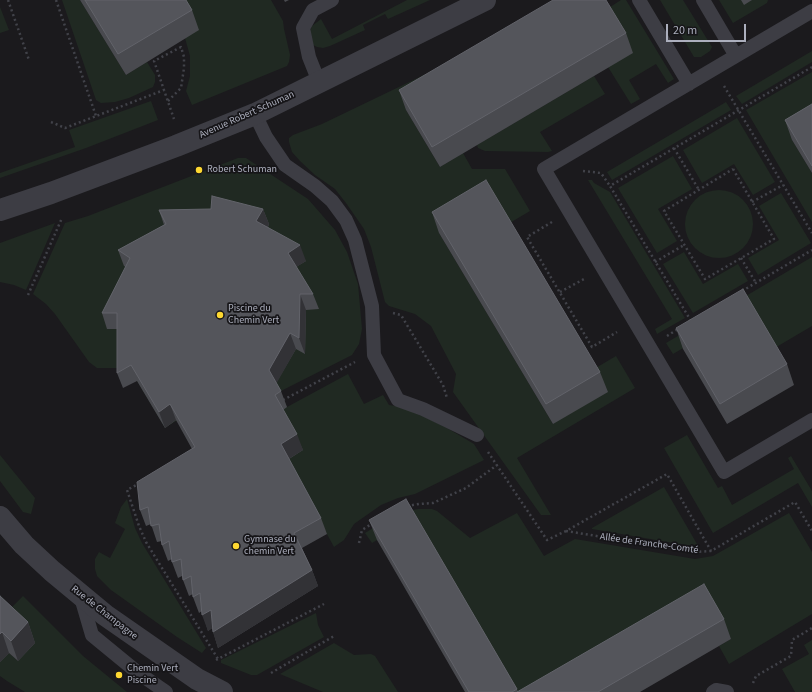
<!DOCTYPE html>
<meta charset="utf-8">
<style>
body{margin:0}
#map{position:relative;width:812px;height:692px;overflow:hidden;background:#1b1a1d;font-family:"Source Sans 3",sans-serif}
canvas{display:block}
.scale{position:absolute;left:666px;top:24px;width:80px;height:18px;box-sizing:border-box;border:2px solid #acafbd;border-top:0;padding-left:5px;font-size:12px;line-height:14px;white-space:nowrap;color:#acafbd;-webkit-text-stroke:3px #161518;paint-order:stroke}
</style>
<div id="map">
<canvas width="812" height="692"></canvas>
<div class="scale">20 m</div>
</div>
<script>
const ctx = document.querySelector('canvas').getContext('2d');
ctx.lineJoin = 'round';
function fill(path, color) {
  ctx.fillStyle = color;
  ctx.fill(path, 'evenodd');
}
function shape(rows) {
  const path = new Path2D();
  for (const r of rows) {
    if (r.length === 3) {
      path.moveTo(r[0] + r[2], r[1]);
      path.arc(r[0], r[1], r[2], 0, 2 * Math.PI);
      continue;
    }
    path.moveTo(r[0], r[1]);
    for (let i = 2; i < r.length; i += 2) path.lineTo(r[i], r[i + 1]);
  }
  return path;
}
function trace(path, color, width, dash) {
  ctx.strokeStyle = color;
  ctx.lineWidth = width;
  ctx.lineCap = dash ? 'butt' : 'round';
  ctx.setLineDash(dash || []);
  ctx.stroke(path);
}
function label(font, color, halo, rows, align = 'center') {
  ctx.font = font + ' "Source Sans 3",sans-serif';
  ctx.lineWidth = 3.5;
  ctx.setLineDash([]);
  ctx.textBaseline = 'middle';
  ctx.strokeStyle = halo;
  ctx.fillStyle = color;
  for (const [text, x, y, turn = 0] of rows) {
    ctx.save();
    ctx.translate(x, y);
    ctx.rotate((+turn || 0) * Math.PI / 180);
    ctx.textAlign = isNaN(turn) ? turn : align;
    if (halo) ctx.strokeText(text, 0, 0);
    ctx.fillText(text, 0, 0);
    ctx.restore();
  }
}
const green = shape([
 [62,0,80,0,126,75,147,62,155,75,155,82,153,87,129,98,115,102,101,103,96,100],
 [181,0,271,0,283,21,284,29,290,55,289,62,287,66,192,105,186,91,190,76,190,56,185,38],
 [407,0,430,0,388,19,385,14,363,25,365,30,330,46,323,48,317,47,313,45,310,31,312,26,321,19,332,39],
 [621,0,626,0,674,79,668,83,656,64,629,80,640,99,631,104,608,67,607,9],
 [660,0,683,0,712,47,710,51,701,57,694,57],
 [719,0,768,0,767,3,733,23],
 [0,7,9,30,0,33],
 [812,51,812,62,742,104,736,96],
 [457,59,406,110,440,167,463,153,472,169,505,169,530,211,508,224,439,233,553,424,594,369,616,356,635,388,517,458,551,515,541,515,453,392,456,374,431,326,415,314,389,306,385,302,371,247,364,229,346,203,335,189,315,175,300,161,292,152,289,142,289,138,293,135,322,124],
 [812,72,812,129,792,140,812,173,812,222,746,110],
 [594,76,605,94,540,132,552,151,548,152,485,151,478,148,477,145],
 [151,101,158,120,86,148,0,178,0,173,75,147,69,130],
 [726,102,731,110,612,180,607,172],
 [737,118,775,182,753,195,734,164,702,183,683,150],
 [673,156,692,189,658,209,677,241,657,253,618,188],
 [238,158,246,158,308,199,335,230,347,252,358,284,362,329,359,344,352,355,279,392,287,407,348,374,364,404,383,395,389,405,408,408,447,428,474,444,484,460,415,494,398,498,381,505,354,524,344,540,334,547,287,461,176,421,165,428,137,381,123,368,97,368,89,362,55,314,46,304,33,294,65,223,88,216],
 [588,180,592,180,594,183,610,192,685,318,657,334,655,329,672,319],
 [719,224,34],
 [781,193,811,243,758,275,748,258,779,240,759,206],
 [55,223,26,290,14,285,0,282,0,243],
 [684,252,703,284,738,264,748,281,693,313,663,264],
 [812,257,812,326,773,349,750,309,673,354,666,343],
 [687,435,718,488,722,486,732,505,794,469,788,458,791,456,812,491,812,507,798,483,713,533,664,448],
 [0,455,35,498,31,514,23,512,0,481],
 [664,487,697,544,691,546,592,529,592,528],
 [127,499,135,528,142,543,206,648,202,653,177,637,111,590,97,576,95,569,95,559,99,552,110,558,125,529,115,523,121,507],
 [418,509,432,509,437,511,470,538,517,513,544,556,575,539,695,559,713,556,789,513,812,552,812,614,729,664,719,646,731,639,559,692,514,692,377,540,372,543,365,533,388,519,403,512],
 [0,595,12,607,23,596,83,656,127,692,25,692,7,681,0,676,0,662,9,653,18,661,0,609],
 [316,613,318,625,324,637,257,675,251,675,221,663,221,660],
 [812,640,812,692,795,692,782,669,809,654,804,645],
 [334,643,354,655,371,654,375,656,398,692,323,692,280,674]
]);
const path = shape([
 [8,0,29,60],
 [56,0,96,116],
 [724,86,812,233],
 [168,101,181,88,184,68,184,57,181,47,154,61,174,119],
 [51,122,65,128,164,90],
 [674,148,699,190],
 [733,169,774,239,705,279,664,211,733,169],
 [583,171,601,173,610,186],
 [752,202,783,185],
 [552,222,527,237,592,347,617,332],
 [741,258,756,283],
 [655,262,684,245],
 [742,291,812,250],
 [560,292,586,278],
 [28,295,62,218],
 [393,313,401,315,443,385,447,398],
 [691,321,610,186,812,67],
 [667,336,678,329],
 [283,400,355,362],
 [488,452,547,540,566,531,667,474,711,551],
 [140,483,127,490,139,526,146,542,218,659],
 [407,506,419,504,433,503,466,488,497,465],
 [566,531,695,552,711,551,795,502,812,531],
 [359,543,362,530,373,523],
 [216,660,324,604],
 [271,673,334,636],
 [753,683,756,676,791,656,792,640,812,628]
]);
const service = shape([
 [639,0,689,84],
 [703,0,736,56],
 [812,11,544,169,724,472,812,420],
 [319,82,309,57,303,28,313,10,332,0],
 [255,114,266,137,285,165,315,186,332,201,346,220,355,240,372,306,374,355,398,400,423,409,477,435],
 [80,594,92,635,137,672,166,692],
 [713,692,716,690,727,692]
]);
const minor = shape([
 [0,517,24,545,52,571,105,615,197,679,222,692]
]);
const tertiary = shape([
 [0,210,51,193,176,146,255,114,485,0]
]);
const wall = shape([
 [80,0,186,0,192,10,199,30,126,75],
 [284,0,289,0,285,2],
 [741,0,752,0,744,5],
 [626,33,633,53,440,167,406,110,399,90],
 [812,104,812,173,792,140,785,120],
 [263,209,269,224,268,227,306,261,296,267,313,294,319,309,306,310,305,354,296,349,276,383,281,391,287,407,283,410,303,450,289,459,321,518,327,534,302,548,312,570,318,586,218,648,212,628,208,631,202,611,199,613,193,597,193,594,189,596,183,580,182,576,178,578,172,562,172,559,168,561,162,545,162,541,157,542,151,524,146,526,140,510,192,449,176,420,165,428,137,381,123,388,117,373,117,329,107,329,102,313,126,267,124,266,118,250,164,225,159,210],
 [432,212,600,372,608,392,553,424,439,233],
 [676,328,787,364,794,385,727,424,683,349],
 [369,520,517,689,518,692,724,619,731,639,640,692,465,692,377,540],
 [0,596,28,622,35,643,18,661,9,653,0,662]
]);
const shadedWall = shape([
 [263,209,269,224,262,237,256,221],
 [300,245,306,261,293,269,288,253],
 [300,294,306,310,305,354,299,338],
 [290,333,296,349,275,386,269,370],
 [170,404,176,420,165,428,159,412],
 [297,434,303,450,287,460,281,444],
 [312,570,318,586,218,648,213,632],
 [211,610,216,626,208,631,202,615],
 [28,622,35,643,18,661,11,641],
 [2,632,9,653,0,662,0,634]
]);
const building = shape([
 [85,0,186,0,192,10,118,54,85,0],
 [553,0,606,0,626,33,432,147,399,90,553,0],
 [812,104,812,166,785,120,812,104],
 [486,180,600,372,546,404,432,212,486,180],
 [212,196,263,209,256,221,300,245,288,253,313,294,300,294,299,338,290,333,269,370,281,391,275,395,297,434,281,444,321,518,294,533,312,570,213,632,211,610,202,615,200,593,193,597,191,576,183,580,181,559,172,562,169,541,162,545,159,524,151,526,148,507,140,510,137,482,195,447,170,404,159,412,131,365,117,373,117,313,102,313,130,258,118,250,166,224,159,210,211,209,212,196],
 [743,289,787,364,720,404,676,328,743,289],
 [406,499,517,689,512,692,469,692,369,520,406,499],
 [704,584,724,619,598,692,517,692,704,584],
 [0,596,28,622,11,641,2,632,0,634,0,596]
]);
const markers = [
 [199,170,4,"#fed831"],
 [220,315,4,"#fed831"],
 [236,546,4,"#fed831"],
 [119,675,4,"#fed831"]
];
const streetNames = [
 ["Avenue Robert Schuman",247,115,-24],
 ["Allée de Franche-Comté",649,544,8],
 ["Rue de Champagne",104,613,38]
];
const poiNames = [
 ["Robert Schuman",207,170],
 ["Piscine du",228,309],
 ["Chemin Vert",228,321],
 ["Gymnase du",244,540],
 ["chemin Vert",244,552],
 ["Chemin Vert",127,669],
 ["Piscine",127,681]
];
fill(green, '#202922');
trace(path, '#414249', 2.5, [2, 3]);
trace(service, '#3d3d44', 14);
trace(minor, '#3d3d44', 22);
trace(tertiary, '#3d3d44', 22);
fill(wall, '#494a4f');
fill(shadedWall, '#323236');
fill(building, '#54555b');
trace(building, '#62636a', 1);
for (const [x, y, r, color] of markers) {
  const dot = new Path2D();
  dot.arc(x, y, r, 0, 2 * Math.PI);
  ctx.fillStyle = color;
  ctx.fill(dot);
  trace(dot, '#161518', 1.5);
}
label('10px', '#acafbd', '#161518', streetNames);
label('10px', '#acafbd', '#161518', poiNames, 'left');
</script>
